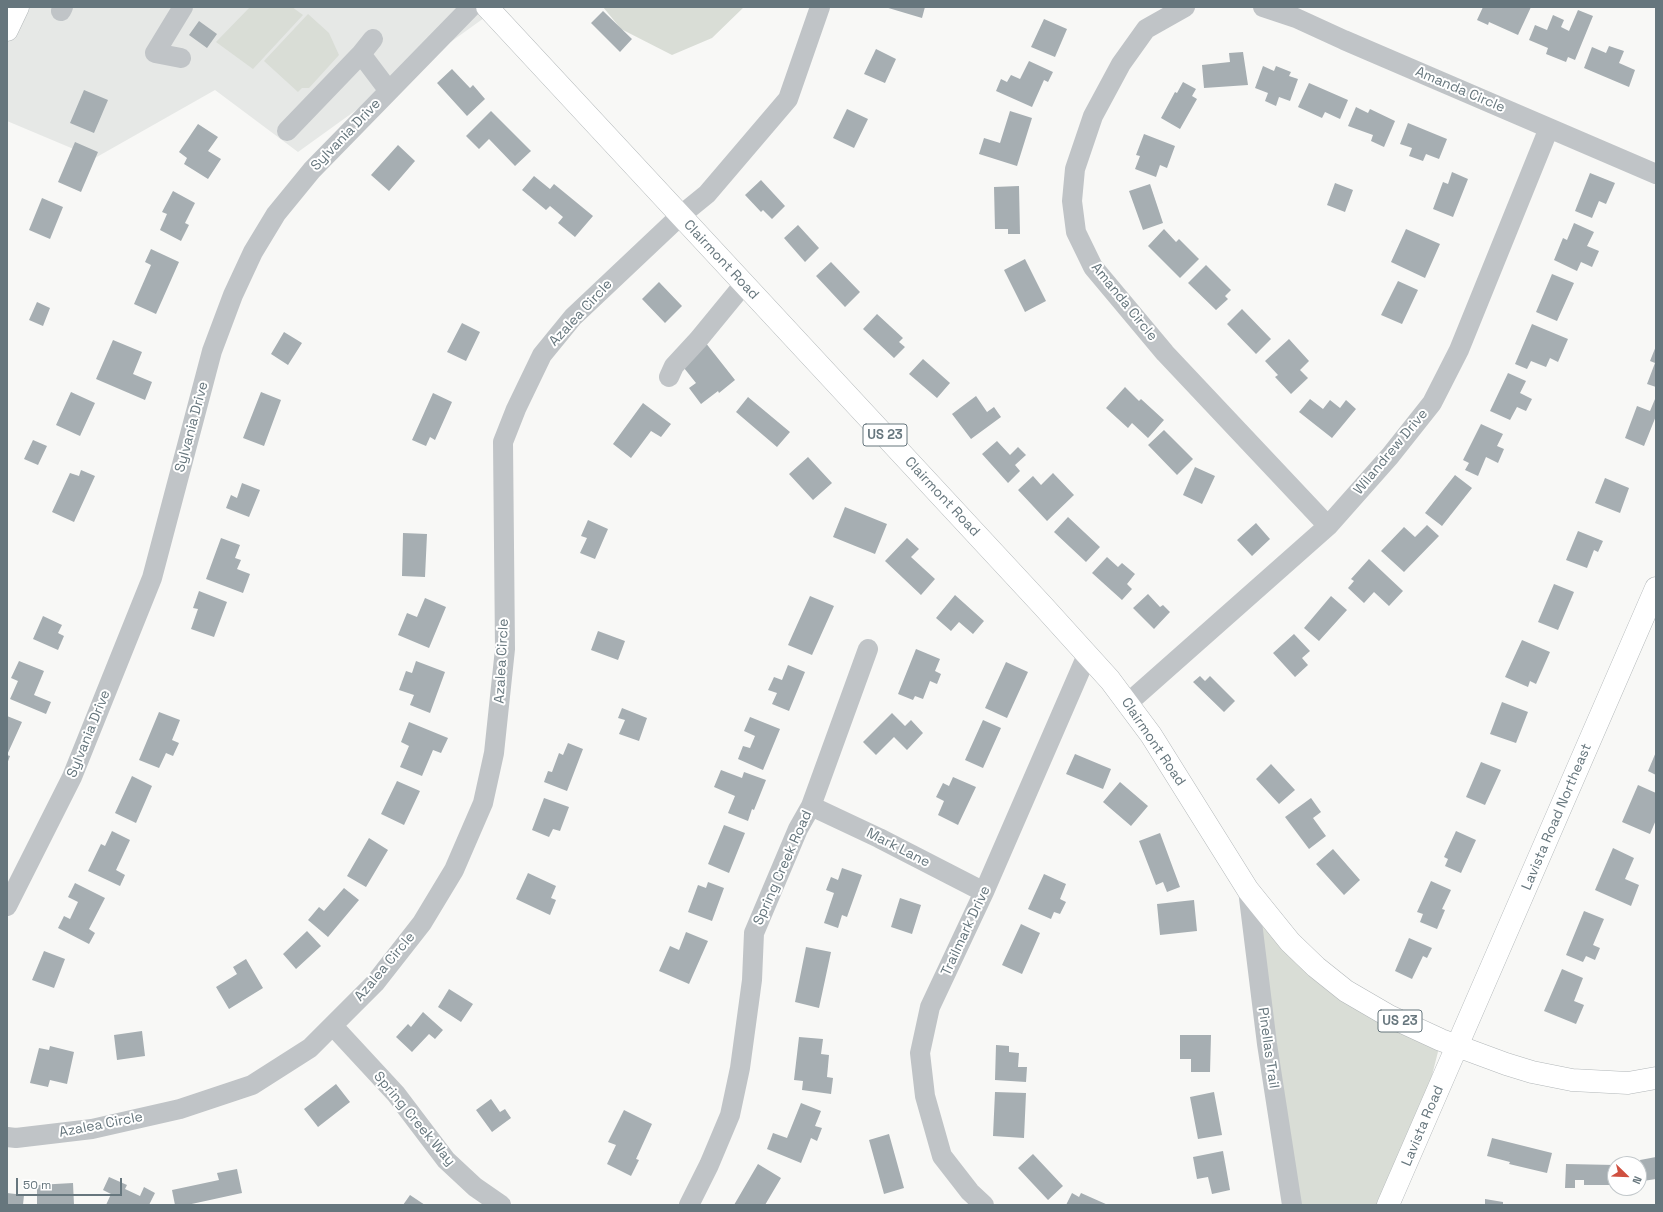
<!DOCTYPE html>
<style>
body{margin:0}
#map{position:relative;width:1663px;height:1212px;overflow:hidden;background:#f8f8f6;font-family:"Space Grotesk",sans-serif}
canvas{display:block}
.frame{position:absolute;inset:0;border:8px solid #66767d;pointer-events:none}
.north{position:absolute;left:1607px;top:1156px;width:40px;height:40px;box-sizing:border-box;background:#fff;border:1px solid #c2c8cb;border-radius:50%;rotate:113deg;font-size:11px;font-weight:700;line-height:16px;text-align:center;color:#66767d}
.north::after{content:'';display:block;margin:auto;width:14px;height:18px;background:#cf5040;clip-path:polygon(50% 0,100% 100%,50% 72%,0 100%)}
.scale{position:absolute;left:16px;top:1178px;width:106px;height:18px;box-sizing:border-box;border:2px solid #66767d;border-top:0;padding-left:5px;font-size:12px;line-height:14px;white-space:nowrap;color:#66767d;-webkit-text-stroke:3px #fff;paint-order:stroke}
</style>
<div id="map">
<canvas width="1663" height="1212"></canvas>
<div class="frame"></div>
<div class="north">N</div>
<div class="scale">50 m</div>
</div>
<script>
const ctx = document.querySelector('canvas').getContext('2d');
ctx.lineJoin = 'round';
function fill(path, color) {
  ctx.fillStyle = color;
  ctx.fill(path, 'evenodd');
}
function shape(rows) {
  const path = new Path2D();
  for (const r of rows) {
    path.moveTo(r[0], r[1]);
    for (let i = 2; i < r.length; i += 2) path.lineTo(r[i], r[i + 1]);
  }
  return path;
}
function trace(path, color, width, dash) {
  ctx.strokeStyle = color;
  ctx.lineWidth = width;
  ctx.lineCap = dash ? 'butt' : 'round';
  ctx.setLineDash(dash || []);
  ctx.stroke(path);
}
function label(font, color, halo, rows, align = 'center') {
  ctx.font = font + ' "Space Grotesk",sans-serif';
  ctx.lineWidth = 4;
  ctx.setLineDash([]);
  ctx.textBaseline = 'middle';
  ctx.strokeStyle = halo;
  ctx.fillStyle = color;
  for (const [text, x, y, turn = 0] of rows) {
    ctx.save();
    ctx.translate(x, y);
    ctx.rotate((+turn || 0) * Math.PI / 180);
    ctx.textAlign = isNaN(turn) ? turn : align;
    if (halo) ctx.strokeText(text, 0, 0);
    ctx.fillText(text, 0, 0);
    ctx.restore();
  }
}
const built = shape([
 [16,7,474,7,484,18,298,152,215,90,95,158,7,121,7,27]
]);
const green = shape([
 [250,7,292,7,303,15,253,69,216,42],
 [603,7,744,7,712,38,672,55,621,29],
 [308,14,329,33,339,55,309,88,302,88,298,92,264,61],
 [1256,917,1361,1001,1441,1040,1413,1150,1388,1205,1292,1205]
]);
const building = shape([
 [885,7,925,7,922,18],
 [1483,7,1510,8,1531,7,1518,35,1489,22,1488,25,1477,20],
 [1578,10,1593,16,1575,60,1568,57,1566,62,1546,54,1548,48,1529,40,1535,25,1547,30,1553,15,1564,20,1561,27,1569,31],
 [603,11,632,39,620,52,591,23],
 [1044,19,1067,29,1055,57,1031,47],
 [199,21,217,34,207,48,189,35],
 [1609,46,1624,51,1619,63,1635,70,1629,87,1584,68,1592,47,1606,53],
 [876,49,896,59,885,83,864,74],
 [1243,52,1248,85,1204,88,1202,65,1230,62,1229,53],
 [1029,61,1053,72,1048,82,1044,80,1032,107,996,91,1001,79,1007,82,1011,75,1020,79],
 [1263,66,1274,71,1276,66,1291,72,1289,76,1298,79,1290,101,1279,97,1276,106,1265,101,1268,93,1255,88],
 [452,69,470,88,473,85,485,99,467,116,437,83],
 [1183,82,1196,89,1192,96,1197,99,1180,129,1161,118,1175,92,1177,93],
 [1309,83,1348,100,1340,119,1325,112,1322,118,1298,107],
 [84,90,108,100,94,133,70,123],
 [1356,107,1368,113,1370,109,1395,121,1384,147,1371,141,1373,135,1348,126],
 [847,109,868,119,854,148,833,138],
 [491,111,531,151,515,166,489,139,479,149,466,136],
 [1010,111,1032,118,1017,166,979,154,984,138,1000,143],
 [1408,123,1447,139,1439,159,1426,154,1423,161,1409,156,1412,148,1400,144],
 [198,124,218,137,208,151,221,159,208,179,184,164,187,158,179,152],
 [1144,134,1175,146,1167,168,1160,165,1156,177,1135,169,1140,156,1136,155],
 [75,142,98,152,81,192,58,182],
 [398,145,415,161,389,191,371,175],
 [1452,172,1468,179,1453,217,1433,209,1443,182,1448,184],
 [1590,173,1615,183,1606,204,1599,201,1592,218,1575,211],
 [534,176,550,189,554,184,593,216,575,237,558,223,563,217,550,206,546,210,522,190],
 [761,180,785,206,772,219,763,210,761,212,745,195],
 [1335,183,1353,190,1345,212,1327,205],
 [1150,184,1163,223,1143,230,1129,191],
 [1019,186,1020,234,1008,234,1008,229,995,229,994,187],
 [173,191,195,203,185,223,189,225,181,241,160,230,167,214,162,212],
 [42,198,63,207,50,239,29,230],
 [1574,223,1594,232,1587,246,1599,251,1592,267,1581,262,1577,271,1554,260,1563,238,1567,240],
 [798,225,819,248,805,262,784,238],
 [1164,229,1176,242,1179,239,1199,259,1180,278,1148,246],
 [1406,229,1440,244,1425,278,1391,262],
 [151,249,179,262,156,314,134,304,151,265,145,262],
 [1025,259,1046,301,1025,312,1004,270],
 [831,262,860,292,845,307,816,276],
 [1206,265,1231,290,1225,296,1228,299,1216,310,1188,283],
 [1552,274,1574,283,1557,321,1536,312],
 [1398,281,1418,290,1402,324,1381,315],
 [659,282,682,306,665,323,642,299],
 [37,302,50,308,43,326,29,320],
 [1242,309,1271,339,1256,354,1227,324],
 [877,314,903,338,899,342,905,347,894,358,863,329],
 [462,323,480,332,466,361,447,352],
 [1532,324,1568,339,1558,362,1550,358,1546,367,1531,361,1527,369,1515,364],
 [284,332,302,343,288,365,271,354],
 [1289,339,1309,361,1300,370,1308,378,1291,394,1275,377,1278,375,1265,361],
 [113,340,142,352,133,374,152,382,145,400,96,379],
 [705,342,735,380,719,393,718,391,701,404,689,388,696,383,680,363],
 [1656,346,1656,387,1647,384,1655,363,1650,361],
 [923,359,950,383,937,398,909,374],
 [1508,373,1526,381,1520,393,1532,399,1526,411,1517,407,1510,420,1490,411],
 [1125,387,1139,401,1141,399,1164,420,1148,438,1132,423,1128,428,1106,408],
 [71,392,95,403,80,436,56,425],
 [261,392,281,400,264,446,243,438],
 [433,393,452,402,435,440,430,437,426,446,412,440],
 [976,396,987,412,994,407,1001,417,971,439,952,414],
 [748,397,790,432,777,447,736,412],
 [1310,399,1323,409,1330,400,1340,408,1346,400,1356,409,1332,438,1299,412],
 [1655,399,1656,400,1656,416,1644,446,1625,438,1637,406,1650,411],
 [643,403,671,424,661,437,651,431,631,458,613,444],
 [1481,424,1503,434,1497,446,1504,449,1498,463,1486,457,1478,476,1465,470,1469,463,1463,460],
 [1164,430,1193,459,1177,475,1148,445],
 [33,440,47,446,38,465,24,459],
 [997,441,1010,455,1018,447,1026,455,1015,465,1020,471,1008,483,982,454],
 [808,457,832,483,813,500,789,474],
 [1195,467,1215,476,1202,504,1183,495],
 [81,470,95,476,74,522,52,512,70,473,79,476],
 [1053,473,1074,495,1047,521,1018,490,1033,476,1041,485],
 [1455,475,1472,488,1442,526,1425,513],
 [1605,478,1629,488,1620,513,1595,503],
 [242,483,260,490,249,517,226,508,231,495,237,498],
 [845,507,887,524,875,554,833,537],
 [1068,517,1100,547,1086,562,1054,532],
 [588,520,608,529,595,559,580,553,587,538,581,536],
 [1256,523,1270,539,1252,556,1237,540],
 [1427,525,1439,536,1404,572,1381,551,1404,527,1415,537],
 [1578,531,1603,541,1598,552,1594,550,1587,568,1566,560],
 [403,533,427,534,425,577,402,576],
 [221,538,240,545,235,558,241,560,237,569,250,574,243,593,206,579],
 [907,538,919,549,911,557,935,579,921,595,885,561],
 [1107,557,1118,567,1122,563,1135,574,1127,584,1132,589,1122,600,1092,573],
 [1369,559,1403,591,1389,606,1374,592,1364,603,1348,588,1354,581,1351,579],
 [1554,584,1574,592,1558,630,1538,622],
 [199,591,227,602,214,637,191,629,198,609,193,608],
 [1148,594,1160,607,1163,605,1170,612,1154,629,1133,608],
 [955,595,984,621,973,634,959,622,951,631,936,618],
 [810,596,834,606,812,655,788,645],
 [1331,596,1347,610,1319,641,1304,628],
 [425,598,446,607,429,648,398,635,407,613,417,617],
 [43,616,62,625,58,633,64,636,58,650,33,639],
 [598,631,625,641,618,660,591,650],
 [1294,634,1310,651,1302,658,1308,665,1295,677,1273,653],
 [1522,640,1550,652,1536,684,1530,681,1528,687,1505,677],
 [916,649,940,659,935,671,941,674,937,684,930,681,923,699,915,696,913,700,898,694],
 [19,661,44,671,34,695,51,702,46,714,10,699,18,681,11,678],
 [416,661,445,672,430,713,410,705,414,695,399,690,406,671,412,673],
 [1006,662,1028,672,1007,718,985,708],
 [788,665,805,672,789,711,772,704,777,693,768,690,774,677,782,680],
 [1200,676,1205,681,1210,676,1235,701,1224,712,1193,682],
 [1502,702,1528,712,1516,743,1490,734],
 [622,708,647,718,639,741,619,734,625,720,618,718],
 [159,712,180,720,172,740,179,743,173,756,166,753,159,768,139,760],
 [892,713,905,726,911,720,923,733,907,750,894,737,876,755,863,742],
 [7,716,22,722,7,755,10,756,7,764],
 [750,717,780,729,763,770,738,759,743,746,750,748,755,736,744,731],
 [983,720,1001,728,983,768,965,760],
 [409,722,448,738,441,753,433,750,422,776,400,767,409,746,401,742],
 [568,743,583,749,567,791,544,782,548,771,552,772,559,753,563,755],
 [1656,752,1656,775,1648,771],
 [1075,754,1111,769,1103,789,1066,774],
 [1481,762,1501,770,1485,805,1466,797],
 [1271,764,1295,790,1279,804,1256,779],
 [721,770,742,778,744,772,766,780,754,810,752,809,748,821,728,813,735,796,714,787],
 [132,776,152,786,136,823,115,813],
 [953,777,976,787,958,825,938,815,944,801,936,797,943,783,949,786],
 [397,781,420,791,404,825,381,814],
 [1120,782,1148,806,1131,826,1103,802],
 [1638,785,1656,793,1656,820,1650,834,1622,822],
 [544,798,569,807,560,831,553,829,549,837,532,830],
 [1311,798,1321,812,1313,818,1326,836,1309,849,1285,817],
 [724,825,745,833,729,873,708,864],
 [112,831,130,840,116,870,125,875,120,886,88,871,101,844,105,846],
 [1456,831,1476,840,1461,873,1445,866,1448,859,1444,857],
 [1160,833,1180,887,1167,892,1163,882,1156,885,1139,841],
 [369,838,388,850,366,887,347,876],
 [1613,848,1634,858,1625,879,1639,885,1631,906,1595,890],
 [1333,849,1360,880,1344,895,1316,864],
 [842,868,862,875,847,917,842,915,838,928,824,923,834,893,826,890,831,877,838,880],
 [528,873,556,886,551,898,556,900,550,915,516,899],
 [1044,874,1066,884,1060,899,1066,902,1060,914,1054,912,1051,919,1028,909],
 [1431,881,1451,890,1442,909,1445,910,1437,929,1420,922,1423,914,1417,912],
 [708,882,724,888,712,921,688,912,698,885,706,888],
 [75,883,105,898,89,929,95,933,89,944,58,928,64,916,70,919,78,902,68,897],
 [344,888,359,900,328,937,308,920,319,907,324,911],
 [900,898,921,905,912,934,891,927],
 [1194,900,1197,931,1160,935,1157,904],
 [1584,911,1604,919,1593,945,1600,948,1595,960,1586,956,1583,962,1566,955],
 [1021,924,1040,933,1022,974,1002,965],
 [307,931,321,946,296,969,283,954],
 [686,932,708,941,689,984,659,971,670,946,679,950],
 [1409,938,1432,948,1427,958,1423,956,1412,979,1395,971],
 [806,947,831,952,819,1008,795,1002],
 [44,951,65,959,54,988,32,980],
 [246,959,263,988,229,1009,216,987,237,974,233,967],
 [1562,969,1583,978,1574,1001,1584,1005,1576,1024,1544,1011],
 [449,989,473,1004,461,1022,438,1007],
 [423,1012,443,1030,435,1039,429,1034,412,1052,396,1037,408,1024,411,1027],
 [142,1031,145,1056,117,1060,114,1035],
 [1180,1035,1211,1035,1210,1072,1191,1072,1191,1059,1180,1059],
 [799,1037,823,1039,821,1054,829,1055,827,1077,833,1078,831,1094,802,1090,803,1081,794,1080],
 [996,1045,1009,1046,1009,1052,1019,1053,1018,1067,1027,1067,1026,1082,995,1080],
 [50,1046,74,1052,67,1084,50,1080,48,1087,30,1083,39,1048,49,1050],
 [336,1084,350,1102,318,1127,304,1109],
 [995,1092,1026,1093,1024,1138,993,1136],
 [1214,1092,1222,1135,1198,1139,1190,1097],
 [491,1099,500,1112,505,1109,511,1118,492,1132,476,1110],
 [801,1103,821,1111,815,1126,822,1128,817,1141,811,1138,801,1163,767,1149,773,1133,787,1138],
 [624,1110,652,1124,636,1159,639,1160,631,1176,607,1164,616,1145,608,1142],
 [889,1134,904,1188,884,1194,869,1140],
 [1492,1138,1552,1153,1547,1173,1509,1164,1510,1162,1487,1156],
 [1223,1151,1230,1190,1212,1194,1208,1177,1197,1179,1193,1157],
 [1033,1154,1063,1186,1048,1200,1018,1168],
 [1656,1157,1656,1179,1643,1181,1640,1160],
 [758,1164,781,1178,765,1205,734,1205],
 [1566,1164,1615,1165,1615,1185,1584,1185,1584,1180,1575,1180,1575,1188,1565,1188],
 [237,1169,242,1193,187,1205,175,1205,172,1190,219,1180,217,1173],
 [109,1177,127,1185,125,1189,140,1196,144,1187,155,1193,149,1205,106,1205,111,1194,103,1190],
 [73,1183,74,1205,37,1205,37,1185],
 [7,1193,24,1195,23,1205,7,1205],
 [1072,1193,1079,1197,1081,1193,1108,1205,1066,1205],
 [410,1195,425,1205,403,1205],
 [1485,1199,1503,1202,1503,1205,1485,1205]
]);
const minor = shape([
 [1185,7,1146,29,1121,64,1093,116,1075,169,1072,201,1076,232,1093,267,1165,353,1328,526],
 [1263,7,1296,18,1344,40,1656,174],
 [61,11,63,7],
 [361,54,389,91],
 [181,58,155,53,183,7],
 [287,131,361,54,373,39],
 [669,377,674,366,698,340,744,284],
 [1128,703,1328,526,1390,456,1432,403,1459,350,1549,128],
 [811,806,879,838,984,892],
 [1248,890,1267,1044,1292,1205],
 [7,906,72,777,152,578,212,351,233,295,253,252,276,214,312,170,471,7],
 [333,1026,396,1094,446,1160,475,1187,501,1205],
 [7,1137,16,1138,92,1129,180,1109,252,1085,310,1048,375,983,422,923,454,870,483,803,494,753,505,649,503,442,516,409,542,355,573,317,680,216,707,194,788,99,820,7],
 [689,1205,709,1165,730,1115,740,1068,752,980,754,933,798,829,811,806,868,649],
 [984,1205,970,1192,942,1156,925,1096,920,1053,930,1007,984,892,1087,655]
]);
const major = shape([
 [487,7,1043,606,1110,680,1151,735,1248,890,1290,942,1316,967,1346,991,1389,1016,1441,1040,1506,1064,1532,1072,1572,1080,1628,1083,1656,1078],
 [7,30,18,7],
 [1388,1205,1656,588]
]);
const shields = [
 [885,435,44],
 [1400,1021,44]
];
const shieldNames = [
 ["US 23",885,435],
 ["US 23",1400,1021]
];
const streetNames = [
 ["Amanda Circle",1460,90,23],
 ["Sylvania Drive",346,135,-46],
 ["Clairmont Road",721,260,47],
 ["Amanda Circle",1124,302,51],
 ["Azalea Circle",581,313,-47],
 ["Sylvania Drive",192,427,-75],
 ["Wilandrew Drive",1391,452,-50],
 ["Clairmont Road",942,497,47],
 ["Azalea Circle",502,661,-87],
 ["Sylvania Drive",89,734,-68],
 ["Clairmont Road",1153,742,56],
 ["Lavista Road Northeast",1557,817,-67],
 ["Mark Lane",898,848,27],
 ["Spring Creek Road",783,868,-66],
 ["Trailmark Drive",966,931,-65],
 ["Azalea Circle",385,967,-50],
 ["Pinellas Trail",1268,1048,82],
 ["Spring Creek Way",414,1119,50],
 ["Azalea Circle",101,1125,-11],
 ["Lavista Road",1423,1126,-67]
];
fill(built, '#e6e8e6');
fill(green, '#d9ddd6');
fill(building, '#a6aeb2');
trace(major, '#b2b7b9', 23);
trace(minor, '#c0c4c7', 20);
trace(major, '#fff', 22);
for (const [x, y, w] of shields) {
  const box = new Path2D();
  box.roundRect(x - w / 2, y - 11, w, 22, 3);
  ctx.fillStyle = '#fff';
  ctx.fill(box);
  trace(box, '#66767d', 1);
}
label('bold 13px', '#66767d', null, shieldNames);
label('14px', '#66767d', '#fff', streetNames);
</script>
